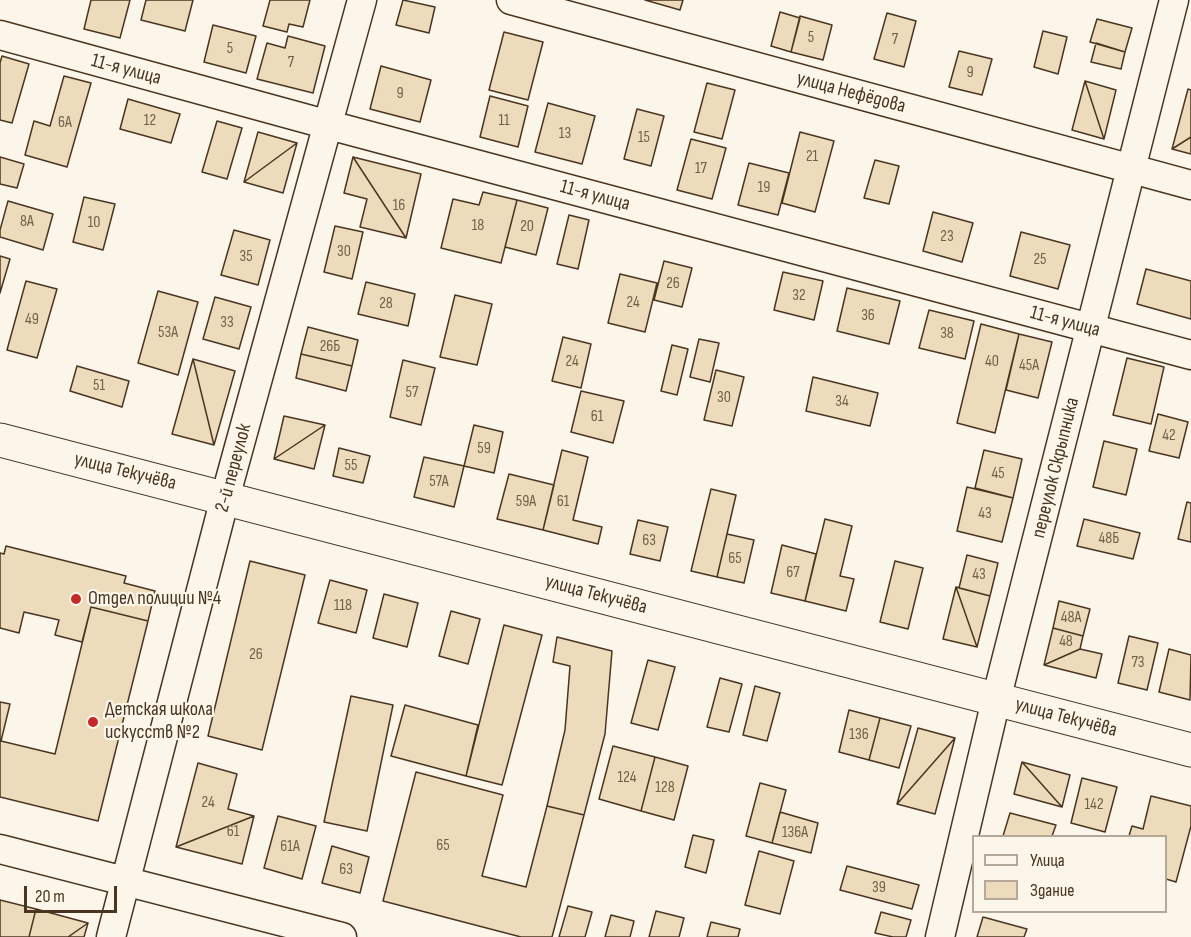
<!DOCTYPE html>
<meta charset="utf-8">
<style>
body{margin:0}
#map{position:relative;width:1191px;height:937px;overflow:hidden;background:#fbf6e9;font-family:"Sofia Sans Condensed",sans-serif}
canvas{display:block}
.legend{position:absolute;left:972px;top:835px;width:195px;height:78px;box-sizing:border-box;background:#fbf6e9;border:2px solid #b4a999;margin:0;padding:8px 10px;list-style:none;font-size:18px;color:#4a3520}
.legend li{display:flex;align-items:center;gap:12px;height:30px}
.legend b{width:30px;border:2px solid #b4a999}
.scale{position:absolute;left:24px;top:886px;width:93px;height:27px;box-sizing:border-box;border:3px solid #4a3520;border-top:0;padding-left:8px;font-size:18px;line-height:21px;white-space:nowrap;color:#4a3520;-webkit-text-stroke:4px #fbf6e9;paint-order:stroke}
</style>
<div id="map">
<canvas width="1191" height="937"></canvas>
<ul class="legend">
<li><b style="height:8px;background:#fbf6e9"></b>Улица</li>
<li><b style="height:16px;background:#ecdcbc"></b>Здание</li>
</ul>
<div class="scale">20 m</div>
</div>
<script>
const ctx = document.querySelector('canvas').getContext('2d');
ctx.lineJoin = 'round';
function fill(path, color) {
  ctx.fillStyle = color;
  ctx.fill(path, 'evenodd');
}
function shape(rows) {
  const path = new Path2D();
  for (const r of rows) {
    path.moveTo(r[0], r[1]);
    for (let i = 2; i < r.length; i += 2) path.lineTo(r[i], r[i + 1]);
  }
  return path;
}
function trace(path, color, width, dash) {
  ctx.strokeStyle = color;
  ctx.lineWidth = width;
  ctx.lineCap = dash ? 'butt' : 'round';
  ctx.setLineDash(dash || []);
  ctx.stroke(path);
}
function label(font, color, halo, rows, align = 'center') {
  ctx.font = font + ' "Sofia Sans Condensed",sans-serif';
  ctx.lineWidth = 4.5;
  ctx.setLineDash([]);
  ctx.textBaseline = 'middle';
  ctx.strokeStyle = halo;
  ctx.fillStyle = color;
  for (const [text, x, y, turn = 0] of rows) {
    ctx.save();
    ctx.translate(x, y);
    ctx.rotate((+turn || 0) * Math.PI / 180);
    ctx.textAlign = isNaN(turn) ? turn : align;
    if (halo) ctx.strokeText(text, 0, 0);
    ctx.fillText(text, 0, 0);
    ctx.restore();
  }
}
const building = shape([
 [91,0,130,0,120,38,84,29,91,0],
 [146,0,193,0,185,31,141,20,146,0],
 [270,0,310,0,303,27,289,24,287,32,263,26,270,0],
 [403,0,435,7,429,33,396,25,403,0],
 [645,0,683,0,680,10,645,0],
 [780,12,800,18,791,52,771,46,780,12],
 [887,13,916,21,904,67,874,59,887,13],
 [800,16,832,25,823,60,791,52,800,16],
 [1097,19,1132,28,1125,52,1090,42,1097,19],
 [213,25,256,36,246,73,204,62,213,25],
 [1043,31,1067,37,1058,74,1034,67,1043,31],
 [504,32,543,42,528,100,489,90,504,32],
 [288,36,325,46,313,93,257,79,267,43,285,48,288,36],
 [1096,43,1125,52,1121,69,1091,62,1096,43],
 [959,51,992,59,982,95,949,87,959,51],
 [2,56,29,64,12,123,0,120,0,63,2,56],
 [381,66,431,80,420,122,370,109,381,66],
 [64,76,91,83,67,167,25,155,34,121,50,126,64,76],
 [1085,81,1104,139,1072,130,1085,81],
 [1085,81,1116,90,1104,139,1085,81],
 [707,83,735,90,722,139,694,132,707,83],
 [1188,89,1191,90,1191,137,1172,149,1188,89],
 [490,96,528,106,518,147,480,137,490,96],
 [128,99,180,114,171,143,120,129,128,99],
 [548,103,595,116,582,164,535,152,548,103],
 [637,109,664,116,651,166,624,159,637,109],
 [217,121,242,128,227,179,202,172,217,121],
 [258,132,297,143,244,182,258,132],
 [800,132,834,141,815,212,782,203,800,132],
 [1191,137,1191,154,1172,149,1191,137],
 [691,139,726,148,712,199,677,190,691,139],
 [297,143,283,193,244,182,297,143],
 [0,157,24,164,17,188,0,184,0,157],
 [353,157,421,174,406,238,353,157],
 [353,157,406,238,360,227,367,199,344,193,353,157],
 [875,160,899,166,889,204,864,198,875,160],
 [749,163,789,173,778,215,738,205,749,163],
 [483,192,517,200,501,263,441,248,453,199,479,205,483,192],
 [84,197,115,204,103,250,73,242,84,197],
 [517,200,548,208,536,255,505,247,517,200],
 [8,201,53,214,43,250,0,237,0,230,8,201],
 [933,212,973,223,962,262,923,251,933,212],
 [569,215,589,220,578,269,557,264,569,215],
 [335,226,363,232,352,279,324,272,335,226],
 [234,230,270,240,258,285,221,275,234,230],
 [1021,232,1070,245,1058,289,1010,276,1021,232],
 [0,256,10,259,0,293,0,256],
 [664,261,692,268,682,307,654,300,664,261],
 [1146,269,1191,281,1191,319,1137,304,1146,269],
 [783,272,823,281,814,320,774,310,783,272],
 [620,274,657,283,645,332,608,323,620,274],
 [26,281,57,289,37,358,7,350,26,281],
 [366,282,415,294,408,326,358,314,366,282],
 [847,288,900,301,889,344,837,331,847,288],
 [158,291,198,302,178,375,138,363,158,291],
 [455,295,492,304,477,365,440,357,455,295],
 [215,297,251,307,239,349,203,339,215,297],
 [929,310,974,321,965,359,919,348,929,310],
 [981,324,1019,334,995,433,957,423,981,324],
 [308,327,358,340,352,366,301,354,308,327],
 [1019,334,1052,342,1038,398,1006,390,1019,334],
 [563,337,591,344,581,388,552,381,563,337],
 [699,339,719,343,710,382,690,377,699,339],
 [672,345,688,349,677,395,661,391,672,345],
 [301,354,352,366,346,391,296,378,301,354],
 [1127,358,1164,367,1151,424,1113,415,1127,358],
 [193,359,235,371,214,445,193,359],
 [193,359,214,445,172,434,193,359],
 [403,360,435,368,421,425,390,417,403,360],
 [77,366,129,381,122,407,70,391,77,366],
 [716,370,744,377,732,426,704,420,716,370],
 [813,377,878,393,870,426,806,411,813,377],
 [581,391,624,401,613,443,571,432,581,391],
 [1158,414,1188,422,1179,458,1149,451,1158,414],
 [284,416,325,425,274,459,284,416],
 [325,425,314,469,274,459,325,425],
 [474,425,503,432,494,473,464,466,474,425],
 [1104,441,1137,449,1126,495,1093,487,1104,441],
 [339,448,370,456,363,483,333,476,339,448],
 [562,450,588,457,573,520,602,527,598,544,543,530,562,450],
 [984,450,1022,459,1013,498,975,488,984,450],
 [424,457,464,466,454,507,414,497,424,457],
 [509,474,554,485,543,530,497,519,509,474],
 [967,487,1013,498,1002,542,957,531,967,487],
 [711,489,736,495,717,577,691,571,711,489],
 [1187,502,1191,503,1191,542,1178,539,1187,502],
 [825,519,852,526,840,576,854,579,846,611,805,601,825,519],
 [1084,519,1140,533,1133,559,1077,546,1084,519],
 [638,520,668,527,660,561,630,554,638,520],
 [727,534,754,540,744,583,717,577,727,534],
 [782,545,816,554,805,601,771,593,782,545],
 [6,546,126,576,124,583,155,591,148,621,91,607,82,642,55,635,59,620,24,612,19,633,0,628,0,553,4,554,6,546],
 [967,555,998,563,990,596,959,588,967,555],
 [250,561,305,575,262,750,208,736,250,561],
 [895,561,923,568,908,629,880,622,895,561],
 [330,580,367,590,356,633,318,623,330,580],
 [956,587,990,596,977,647,956,587],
 [956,587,977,647,943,639,956,587],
 [384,594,418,603,407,647,373,638,384,594],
 [1059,601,1090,609,1083,636,1053,628,1059,601],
 [91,607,148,621,98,821,0,797,0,702,10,704,1,741,55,754,91,607],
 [451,611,480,619,468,664,439,656,451,611],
 [504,625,542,635,502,785,466,776,504,625],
 [1053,628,1083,636,1080,649,1044,665,1053,628],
 [1129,636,1158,643,1147,690,1118,683,1129,636],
 [557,637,612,651,605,734,584,815,547,806,565,730,570,666,553,662,557,637],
 [1080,649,1102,654,1096,678,1044,665,1080,649],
 [1169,649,1191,655,1190,700,1159,692,1169,649],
 [648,660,675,667,658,730,631,723,648,660],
 [720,678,742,684,729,732,707,727,720,678],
 [755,686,780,693,767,741,743,735,755,686],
 [351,696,393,705,367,831,324,822,351,696],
 [405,705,478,725,466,776,391,756,405,705],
 [849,710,880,718,869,760,839,752,849,710],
 [880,718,911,726,899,768,869,760,880,718],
 [918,728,955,738,897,804,918,728],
 [955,738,935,814,897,804,955,738],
 [613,746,655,757,641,811,599,799,613,746],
 [655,757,688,766,674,820,641,811,655,757],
 [1022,762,1070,775,1062,807,1022,762],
 [1022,762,1062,807,1014,794,1022,762],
 [198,763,237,774,228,809,254,816,176,847,198,763],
 [416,772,503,795,482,876,526,887,547,806,584,815,552,937,521,937,383,901,416,772],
 [1082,778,1117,787,1105,832,1071,823,1082,778],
 [760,783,786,790,772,843,746,836,760,783],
 [1151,796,1191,806,1191,826,1176,882,1166,879,1166,836,1129,836,1132,826,1143,829,1151,796],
 [780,812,818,823,811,853,772,843,780,812],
 [1010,813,1056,825,1052,836,1003,836,1010,813],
 [254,816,242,864,176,847,254,816],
 [278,816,316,826,302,879,264,868,278,816],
 [693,835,714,840,706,873,685,867,693,835],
 [332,846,369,857,360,893,322,883,332,846],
 [759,851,794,861,780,914,745,905,759,851],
 [847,866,919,885,912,909,840,890,847,866],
 [0,900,36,909,29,937,0,937,0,900],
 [568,906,592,912,585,937,559,937,568,906],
 [36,909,88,923,68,937,29,937,36,909],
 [656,911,684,918,679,937,649,937,656,911],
 [881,912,911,920,906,937,893,937,875,933,881,912],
 [611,915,634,921,630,937,605,937,611,915],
 [983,917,1027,929,1024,937,977,937,983,917],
 [711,922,740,929,738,937,707,937,711,922],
 [88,923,84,937,68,937,88,923]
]);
const minor = shape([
 [511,0,1191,185],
 [0,35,329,125,1191,355],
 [0,849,342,937],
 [111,937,225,498,362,0],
 [940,937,996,700,1174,0]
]);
const primary = shape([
 [0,440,1191,750]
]);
const markers = [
 [76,599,6,"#c62828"],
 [93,722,6,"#c62828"]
];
const numberNames = [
 ["5",811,38],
 ["7",895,40],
 ["5",230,49],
 ["7",291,63],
 ["9",970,73],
 ["9",400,94],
 ["12",150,121],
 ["11",504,121],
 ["6А",65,123],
 ["13",565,134],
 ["15",644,138],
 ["21",812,157],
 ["17",701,169],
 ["19",764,188],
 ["16",399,206],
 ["8А",27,222],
 ["10",94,223],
 ["18",478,226],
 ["20",527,227],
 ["23",947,237],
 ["30",344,252],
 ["35",246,257],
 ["25",1040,260],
 ["26",673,284],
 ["32",799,296],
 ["24",633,303],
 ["28",386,304],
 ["36",868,316],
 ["49",32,320],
 ["33",227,323],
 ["53А",168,333],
 ["38",947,334],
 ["26Б",330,347],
 ["24",572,362],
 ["40",992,362],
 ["45А",1029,366],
 ["51",99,386],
 ["57",412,393],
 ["30",724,398],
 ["34",842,402],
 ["61",597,417],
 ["42",1169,436],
 ["59",484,449],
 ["55",351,466],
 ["45",998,474],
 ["57А",439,482],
 ["59А",526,502],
 ["61",563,502],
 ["43",985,514],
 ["48Б",1109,539],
 ["63",649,541],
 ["65",735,559],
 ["67",793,573],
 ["43",979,575],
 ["118",343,606],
 ["48А",1071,618],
 ["48",1066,642],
 ["26",256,655],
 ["73",1138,663],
 ["136",859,735],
 ["124",627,778],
 ["128",665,788],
 ["24",208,803],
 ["142",1094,805],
 ["61",233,832],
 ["136А",795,833],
 ["65",443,846],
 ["61А",290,847],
 ["63",346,870],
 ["39",879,888]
];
const streetNames = [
 ["11-я улица",126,70,15],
 ["улица Нефёдова",851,93,15],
 ["11-я улица",595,196,15],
 ["11-я улица",1065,322,15],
 ["2-й переулок",234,468,-75],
 ["переулок Скрыпника",1056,468,-76],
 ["улица Текучёва",125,472,14],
 ["улица Текучёва",596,595,15],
 ["улица Текучёва",1066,718,15]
];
const poiNames = [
 ["Отдел полиции №4",88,599],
 ["Детская школа",105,710],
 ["искусств №2",105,733]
];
fill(building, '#ecdcbc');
trace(building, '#4a3520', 1.5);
trace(minor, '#4a3520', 31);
trace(primary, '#4a3520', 35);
trace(minor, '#fbf6e9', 28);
trace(primary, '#fbf6e9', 33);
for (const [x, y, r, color] of markers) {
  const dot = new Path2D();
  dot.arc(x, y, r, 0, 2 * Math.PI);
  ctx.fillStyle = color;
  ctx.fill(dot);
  trace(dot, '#fbf6e9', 2);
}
label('16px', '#725f47', null, numberNames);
label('20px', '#4a3520', '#fbf6e9', streetNames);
label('20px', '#4a3520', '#fbf6e9', poiNames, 'left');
</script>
